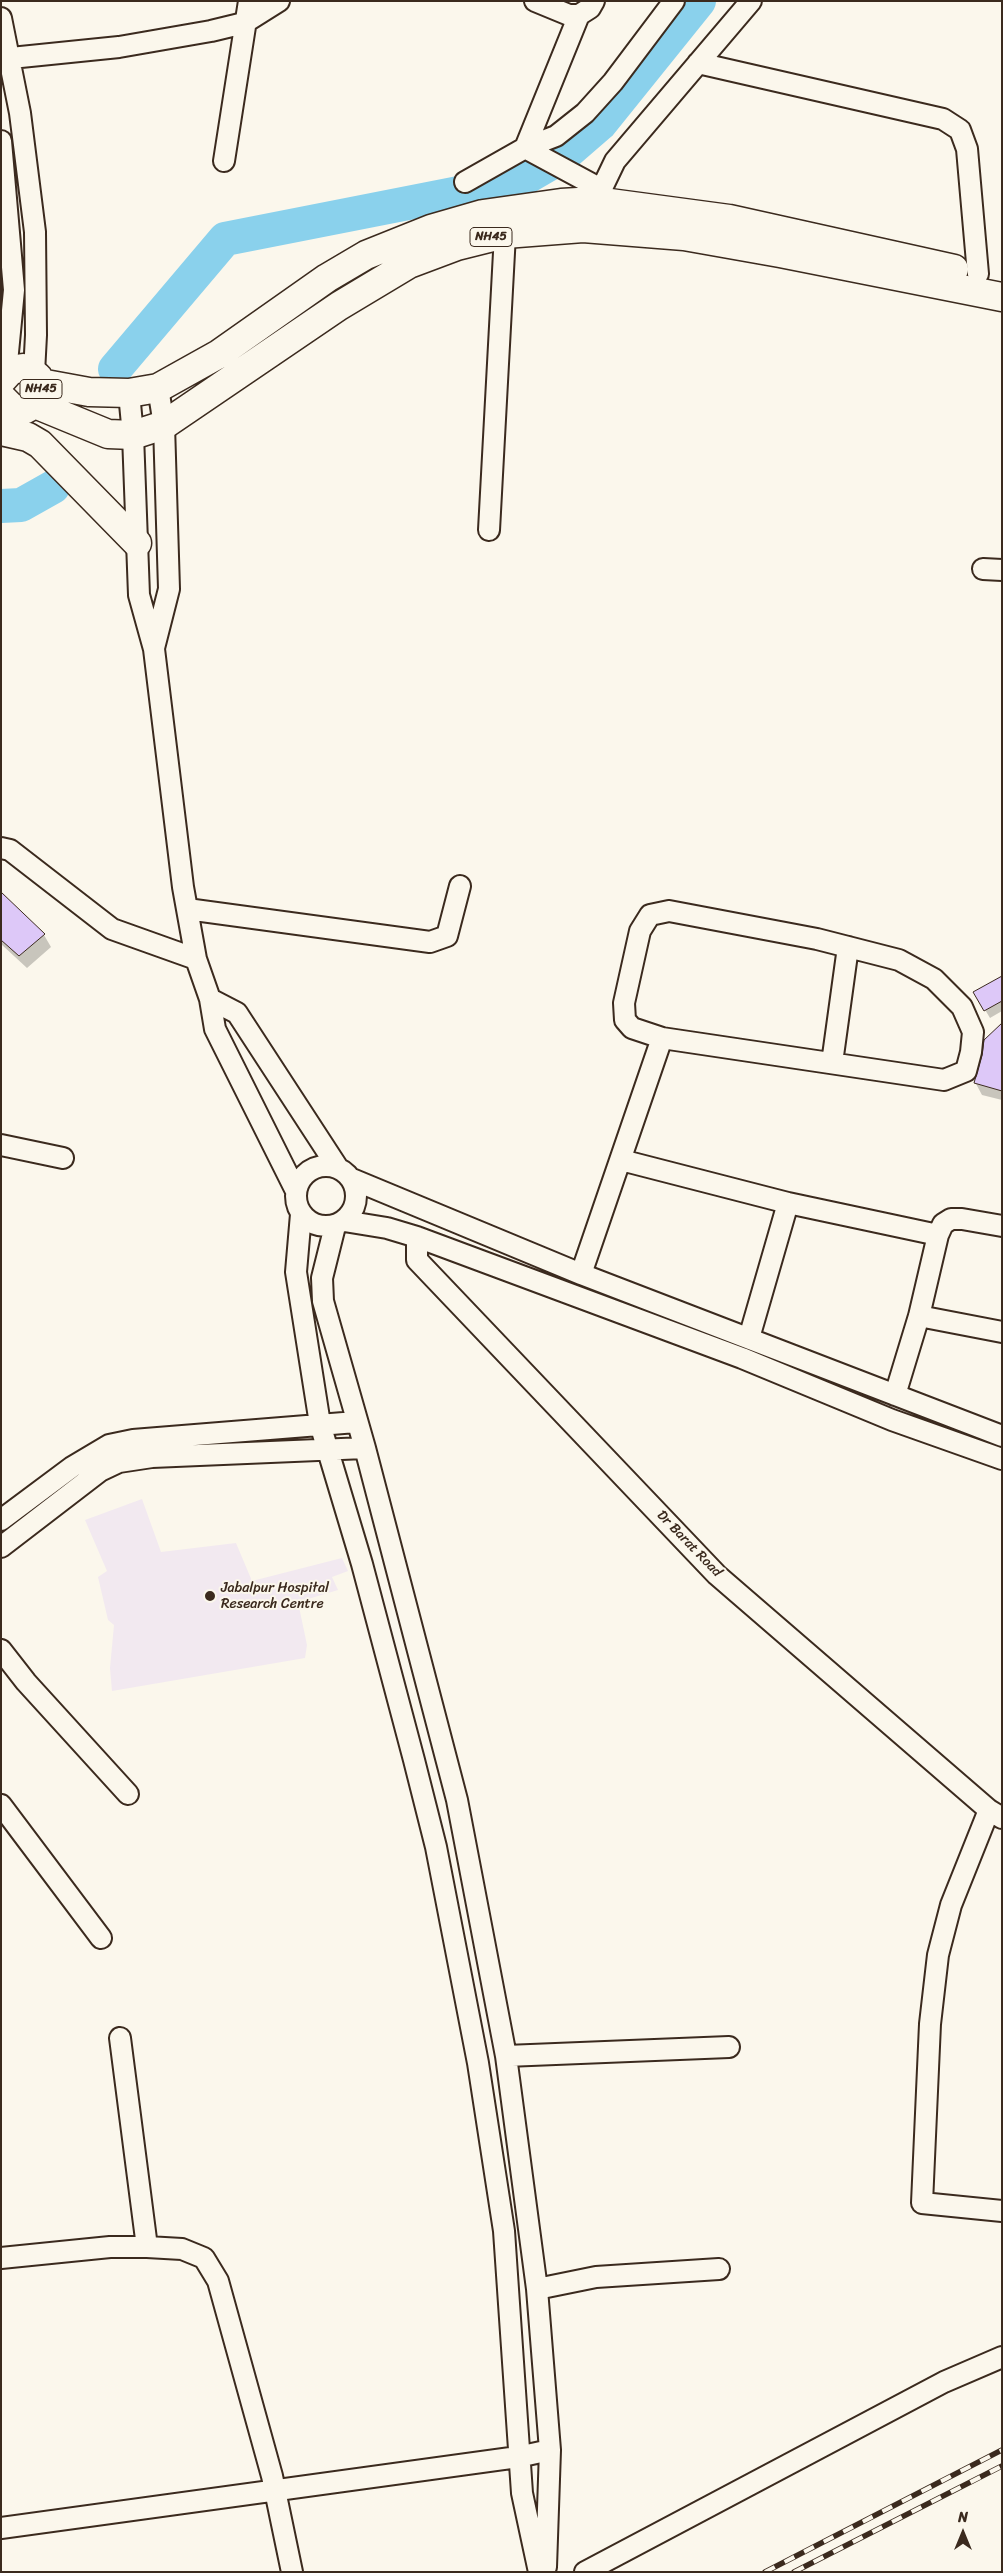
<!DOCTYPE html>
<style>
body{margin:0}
#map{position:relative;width:1003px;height:2573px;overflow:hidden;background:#fbf7ec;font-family:Sriracha,sans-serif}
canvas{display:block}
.frame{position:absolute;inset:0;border:2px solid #3b2a1e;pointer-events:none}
.north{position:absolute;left:938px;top:2508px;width:50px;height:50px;-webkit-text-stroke:4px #fbf7ec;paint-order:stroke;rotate:0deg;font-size:14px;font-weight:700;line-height:20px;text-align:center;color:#3b2a1e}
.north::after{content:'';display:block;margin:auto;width:18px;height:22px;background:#3b2a1e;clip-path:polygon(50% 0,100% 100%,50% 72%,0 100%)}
</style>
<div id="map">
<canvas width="1003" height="2573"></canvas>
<div class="frame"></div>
<div class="north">N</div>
</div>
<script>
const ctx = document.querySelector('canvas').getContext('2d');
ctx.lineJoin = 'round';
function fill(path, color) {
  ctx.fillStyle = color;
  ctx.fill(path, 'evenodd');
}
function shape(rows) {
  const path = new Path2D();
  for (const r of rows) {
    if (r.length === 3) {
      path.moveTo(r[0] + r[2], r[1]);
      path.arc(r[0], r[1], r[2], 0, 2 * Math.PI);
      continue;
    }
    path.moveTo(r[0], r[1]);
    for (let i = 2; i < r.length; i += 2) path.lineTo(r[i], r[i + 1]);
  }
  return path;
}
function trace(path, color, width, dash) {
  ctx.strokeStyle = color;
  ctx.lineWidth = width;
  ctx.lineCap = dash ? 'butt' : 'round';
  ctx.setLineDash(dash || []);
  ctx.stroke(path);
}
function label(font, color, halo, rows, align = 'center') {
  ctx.font = font + ' Sriracha,sans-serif';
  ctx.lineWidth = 4;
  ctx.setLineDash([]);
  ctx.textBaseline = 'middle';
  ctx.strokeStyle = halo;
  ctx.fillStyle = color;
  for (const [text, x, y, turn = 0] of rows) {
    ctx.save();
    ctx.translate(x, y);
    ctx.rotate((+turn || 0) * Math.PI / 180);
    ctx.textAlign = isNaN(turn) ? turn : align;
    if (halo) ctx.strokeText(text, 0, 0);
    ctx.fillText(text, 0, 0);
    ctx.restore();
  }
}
const built = shape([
 [142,1499,161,1552,236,1543,252,1581,342,1558,348,1571,332,1577,338,1590,298,1602,307,1645,305,1658,112,1691,110,1668,114,1625,108,1620,98,1577,107,1571,85,1520]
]);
const shadow = shape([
 [1,894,44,935,51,947,27,968,1,944],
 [1002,977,1002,1011,990,1018,975,993],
 [1002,1028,1002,1100,982,1095,975,1082]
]);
const river = shape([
 [115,369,225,239,520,181,563,156,600,124,699,1],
 [1,506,21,505,53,487]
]);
const building = shape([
 [1,892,45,934,19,956,1,940,1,892],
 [1002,976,1002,1001,984,1011,973,992,1002,976],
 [1002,1023,1002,1091,974,1083,982,1055,984,1040,1002,1023]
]);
const minor = shape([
 [535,1,569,15,579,15,590,8,594,1],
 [579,15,525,148,601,189],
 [1,18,20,113,35,232,36,335,34,373],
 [1,59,119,47,211,31,244,23,279,1],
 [698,63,943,119,960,130,967,149,978,274],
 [1,141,14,290,6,373],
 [224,161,249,1],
 [465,182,525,148,556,136,585,113,613,82,674,1],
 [590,213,615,161,751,1],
 [129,393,133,435,139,595,154,649,183,887,196,959,210,999,215,1029,296,1191],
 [489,530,505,234],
 [983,569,1002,570],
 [154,648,169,589,164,425,158,388],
 [1,848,10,850,112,929,196,959],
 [187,909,430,942,447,936,460,886],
 [669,911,817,939,899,960,934,979,962,1007,973,1032,971,1052,966,1071,944,1080,662,1038,632,1028,625,1020,624,1003,640,931,650,915,669,911],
 [210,999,237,1013,338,1168],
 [832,1063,848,947],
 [1,1145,63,1158],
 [621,1160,788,1203,938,1235],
 [326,1196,30],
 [352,1179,581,1274,1002,1436],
 [301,1214,296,1272,320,1424,362,1564,414,1760,436,1847,478,2063,504,2231,522,2493,539,2572],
 [344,1221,387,1228,417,1237,742,1358,892,1420,1002,1459],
 [335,1226,322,1278,323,1301,365,1448,457,1800,506,2056,537,2289,550,2450,546,2567],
 [417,1237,417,1260,717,1575,989,1810,1002,1818],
 [581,1274,662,1038],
 [919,1316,1002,1332],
 [749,1338,788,1203],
 [895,1395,919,1316,938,1235,943,1224,951,1219,962,1219,1002,1226],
 [1,1520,72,1467,109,1445,133,1440,356,1422],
 [1,1547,100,1471,119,1462,152,1457,365,1448],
 [1,1650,26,1682,128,1794],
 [1,1805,101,1938],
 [989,1810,951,1905,938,1955,930,2024,922,2203,1002,2211],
 [120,2038,147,2247],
 [506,2056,729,2047],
 [1,2258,110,2247,147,2247,182,2249,204,2258,218,2281,272,2476,292,2572],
 [537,2289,596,2277,719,2269],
 [1,2528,518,2457,550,2450],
 [585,2572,944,2382,1002,2357]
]);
const highway = shape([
 [1,381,11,370,23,368,29,370,38,377,42,388,35,404,24,410,12,408,1,397],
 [40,383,89,392,129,393,158,388,219,354,327,278,366,255,431,229,483,214,561,203,595,201,729,219,954,269],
 [35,404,108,434,133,435,164,425,339,306,409,264,457,246,505,234,583,228,684,236,780,253,1002,297],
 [1,431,28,437,40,444,137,543]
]);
const rail = shape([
 [765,2572,1002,2450],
 [794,2572,1002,2466]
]);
const markers = [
 [210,1596,6,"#3b2a1e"]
];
const shields = [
 [491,237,42],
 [41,389,42]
];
const shieldNames = [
 ["NH45",491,237],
 ["NH45",41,389]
];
const streetNames = [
 ["Dr Barat Road",689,1544,46]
];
const poiNames = [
 ["Jabalpur Hospital",221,1588],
 ["Research Centre",221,1604]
];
fill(built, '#f2e9f0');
fill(shadow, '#0003');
trace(river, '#8ad1ec', 34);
fill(building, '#ddc8f8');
trace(building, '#3b2a1e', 1);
trace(minor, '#3b2a1e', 24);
trace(highway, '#3b2a1e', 31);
trace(minor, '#fbf7ec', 20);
trace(highway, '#fbf7ec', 28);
trace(rail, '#3b2a1e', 5.5);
trace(rail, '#fbf7ec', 4, [11]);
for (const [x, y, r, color] of markers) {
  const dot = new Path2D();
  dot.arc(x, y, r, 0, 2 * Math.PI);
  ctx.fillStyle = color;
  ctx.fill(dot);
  trace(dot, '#fbf7ec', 2);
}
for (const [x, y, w] of shields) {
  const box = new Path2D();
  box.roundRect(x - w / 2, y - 9.5, w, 19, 4);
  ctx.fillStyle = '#fbf7ec';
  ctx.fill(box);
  trace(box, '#3b2a1e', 1);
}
label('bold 12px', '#3b2a1e', null, shieldNames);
label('14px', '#3b2a1e', '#fbf7ec', streetNames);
label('14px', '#3b2a1e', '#fbf7ec', poiNames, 'left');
</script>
